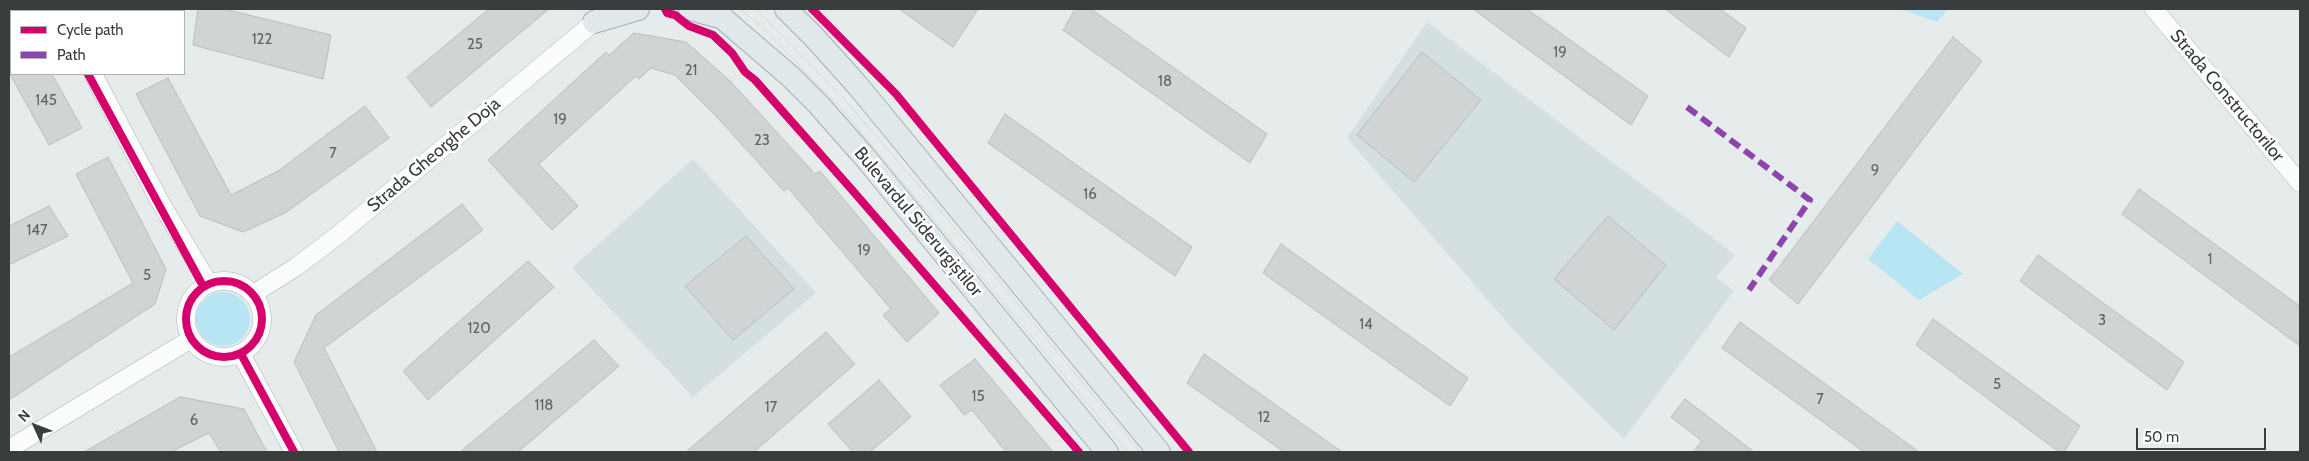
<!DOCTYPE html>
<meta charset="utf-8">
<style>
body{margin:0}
#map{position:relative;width:2309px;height:461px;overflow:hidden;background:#e6ebec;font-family:Cabin,sans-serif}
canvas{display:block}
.frame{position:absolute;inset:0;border:10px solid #3a3d3e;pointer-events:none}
.legend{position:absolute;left:10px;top:10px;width:175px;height:65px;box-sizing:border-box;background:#fff;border:1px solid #b0b1b2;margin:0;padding:6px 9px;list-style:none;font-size:15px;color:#3a3d3e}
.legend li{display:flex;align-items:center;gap:10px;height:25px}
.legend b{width:25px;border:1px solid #b0b1b2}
.north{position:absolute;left:10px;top:401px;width:50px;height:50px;-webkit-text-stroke:4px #fff;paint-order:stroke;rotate:313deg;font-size:14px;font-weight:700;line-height:20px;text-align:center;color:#3a3d3e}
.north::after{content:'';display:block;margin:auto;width:18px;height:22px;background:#3a3d3e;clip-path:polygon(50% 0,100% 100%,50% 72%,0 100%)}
.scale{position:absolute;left:2136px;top:428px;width:130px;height:22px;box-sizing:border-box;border:2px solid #3a3d3e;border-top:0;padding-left:6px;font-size:15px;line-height:18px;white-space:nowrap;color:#3a3d3e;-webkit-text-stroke:4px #fff;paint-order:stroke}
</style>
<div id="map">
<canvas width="2309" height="461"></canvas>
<div class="frame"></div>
<ul class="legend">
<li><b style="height:6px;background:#d6006c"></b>Cycle path</li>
<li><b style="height:6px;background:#8e44ad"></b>Path</li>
</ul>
<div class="north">N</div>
<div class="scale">50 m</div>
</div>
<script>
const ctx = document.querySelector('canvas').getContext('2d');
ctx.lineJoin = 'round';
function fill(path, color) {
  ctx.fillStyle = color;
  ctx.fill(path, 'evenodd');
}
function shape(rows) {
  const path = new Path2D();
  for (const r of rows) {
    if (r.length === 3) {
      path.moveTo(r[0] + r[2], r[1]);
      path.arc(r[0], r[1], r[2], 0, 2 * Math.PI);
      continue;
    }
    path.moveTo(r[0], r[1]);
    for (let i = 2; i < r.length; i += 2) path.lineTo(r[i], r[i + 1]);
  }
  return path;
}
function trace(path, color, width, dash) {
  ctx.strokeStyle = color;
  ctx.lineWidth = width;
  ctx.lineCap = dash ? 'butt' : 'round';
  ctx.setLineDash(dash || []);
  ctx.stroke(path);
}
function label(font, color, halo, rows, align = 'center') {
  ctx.font = font + ' Cabin,sans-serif';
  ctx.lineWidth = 5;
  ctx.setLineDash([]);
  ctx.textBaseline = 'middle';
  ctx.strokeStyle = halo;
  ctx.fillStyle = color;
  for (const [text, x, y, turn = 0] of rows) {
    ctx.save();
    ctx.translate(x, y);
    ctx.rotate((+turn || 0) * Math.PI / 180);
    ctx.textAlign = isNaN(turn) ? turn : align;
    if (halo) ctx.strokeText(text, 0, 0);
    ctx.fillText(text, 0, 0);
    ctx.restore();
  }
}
const built = shape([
 [1427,22,1735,255,1716,277,1734,291,1624,439,1518,335,1347,138],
 [693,159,816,293,693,397,572,268]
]);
const green = shape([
 [1900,9,1948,9,1937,22],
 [1897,221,1963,274,1919,300,1868,259],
 [223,319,27]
]);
const building = shape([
 [198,9,224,9,331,35,323,79,193,45,198,9],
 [489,9,549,9,431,107,407,77,489,9],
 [899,9,978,9,953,47,899,9],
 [1075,9,1091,9,1267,134,1250,163,1063,30,1075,9],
 [1473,9,1527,9,1648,96,1631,125,1473,9],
 [1665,9,1720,9,1746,28,1729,57,1665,9],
 [634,33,686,42,730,81,815,174,820,171,939,313,907,342,883,315,891,309,788,188,784,191,715,115,675,75,651,68,639,79,636,76,539,164,578,206,552,230,488,160,606,52,609,55,634,33],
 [1953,37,1982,61,1798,304,1769,280,1953,37],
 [1422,52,1481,100,1414,182,1357,135,1422,52],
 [10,74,52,74,82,128,49,145,10,74],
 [168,78,231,195,278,171,365,106,389,138,285,213,243,232,200,216,136,94,168,78],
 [1005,114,1192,247,1175,276,988,143,1005,114],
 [108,157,166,269,155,304,9,400,9,357,133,283,76,174,108,157],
 [2139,189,2300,306,2300,346,2122,214,2139,189],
 [462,204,483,230,324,348,377,452,339,452,294,362,316,315,462,204],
 [49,206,68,236,9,265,9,226,49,206],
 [1608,216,1666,265,1614,330,1554,279,1608,216],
 [746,236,794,289,733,340,685,286,746,236],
 [1281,244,1468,378,1450,406,1263,273,1281,244],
 [2038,255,2184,362,2167,390,2020,281,2038,255],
 [528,261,554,287,428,400,403,371,528,261],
 [1933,319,2080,426,2064,452,2059,452,1916,345,1933,319],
 [1740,322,1919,452,1864,452,1722,348,1740,322],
 [826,332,855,364,754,452,686,452,826,332],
 [594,340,619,366,518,452,460,452,594,340],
 [1204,354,1342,452,1284,452,1187,383,1204,354],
 [975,359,1053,452,1006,452,972,410,964,415,940,385,975,359],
 [879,380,911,417,870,452,853,452,828,424,879,380],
 [180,397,244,409,267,452,221,452,209,433,171,452,84,452,180,397],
 [1685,399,1754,452,1693,452,1702,441,1671,417,1685,399]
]);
const tertiary = shape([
 [56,9,58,11],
 [2154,9,2300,183],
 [93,74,159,200,209,284],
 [224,319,38],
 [253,294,296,267,337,236,604,14],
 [241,354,294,452],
 [9,449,191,339]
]);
const primary = shape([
 [690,9,723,18],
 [712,9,791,77,818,104,863,155,1107,452],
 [786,9,815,38,858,86,1159,452],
 [594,22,638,9]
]);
const tram = shape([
 [740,9,763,28,839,106,1128,452],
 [756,9,844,99,934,203,1140,452]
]);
const quiet = shape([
 [1687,107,1810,200,1749,290]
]);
const cycleway = shape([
 [665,9,667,13,675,15,689,26,713,35,732,53,745,72,755,80,853,191,1079,452],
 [812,9,896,94,1189,452],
 [88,74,203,286],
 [224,319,38],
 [241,354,294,452]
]);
const numberNames = [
 ["122",262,40],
 ["25",475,45],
 ["19",1560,53],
 ["21",691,71],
 ["18",1165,82],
 ["145",46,101],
 ["19",560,120],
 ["23",762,141],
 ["7",333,154],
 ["9",1875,171],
 ["16",1090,195],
 ["147",37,231],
 ["19",864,251],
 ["1",2210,260],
 ["5",147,276],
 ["3",2102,321],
 ["14",1366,325],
 ["120",479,329],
 ["5",1997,385],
 ["15",978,397],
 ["7",1820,400],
 ["118",544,406],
 ["17",771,408],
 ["12",1264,418],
 ["6",194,421]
];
const streetNames = [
 ["Strada Constructorilor",2227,96,50],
 ["Strada Gheorghe Doja",434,155,-40],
 ["Bulevardul Siderurgiștilor",918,222,50]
];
fill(built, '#d4dfe2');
fill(green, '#b7e5f3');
fill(building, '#d0d4d5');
trace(building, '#b9bdbe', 1);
trace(tertiary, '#afb2b3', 19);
trace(primary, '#a0afb3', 24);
trace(tertiary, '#fbfcfc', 18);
trace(primary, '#e1e8eb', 22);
trace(tram, '#d8d9d9', 1);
trace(quiet, '#8e44ad', 6, [12, 6]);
trace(cycleway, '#d6006c', 8);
label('15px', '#606464', null, numberNames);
label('18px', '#3a3d3e', '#fff', streetNames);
</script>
